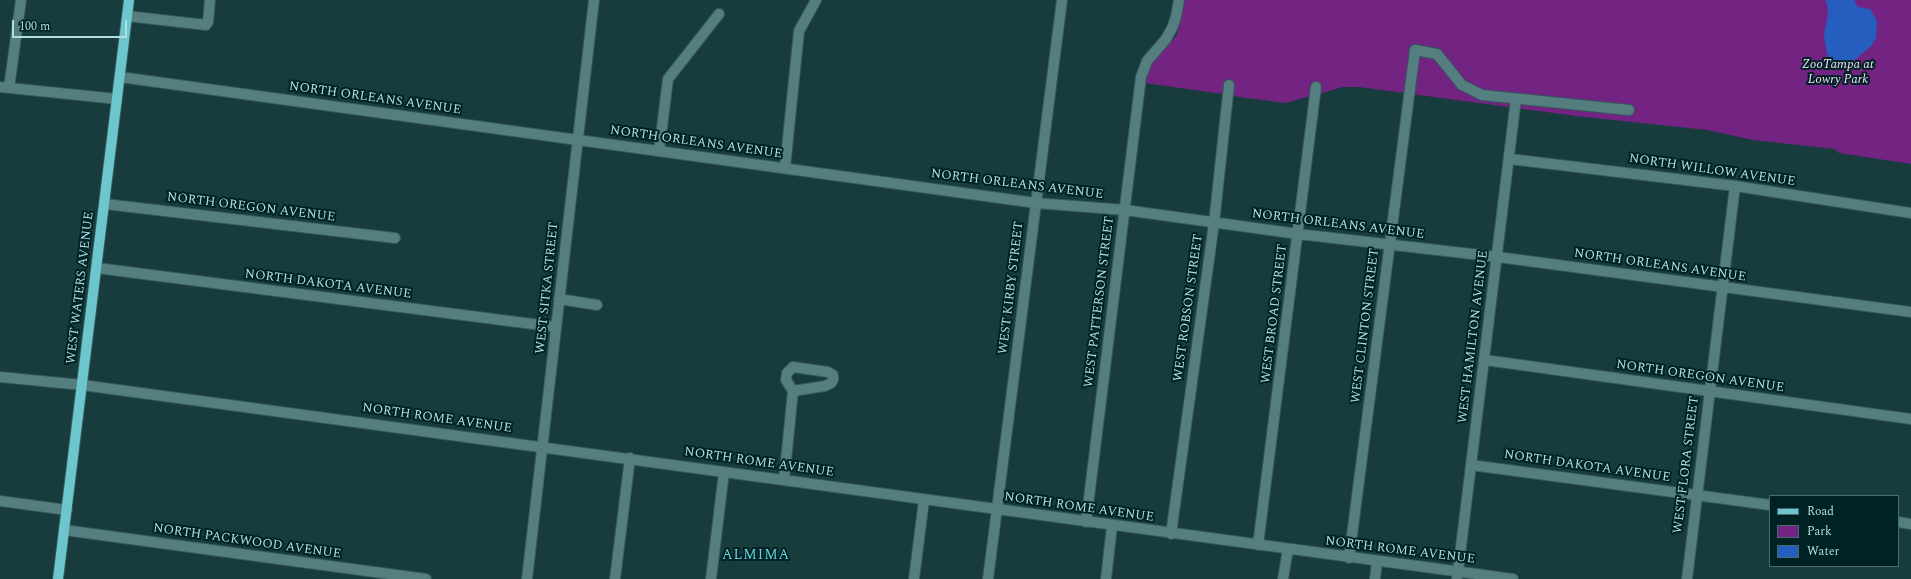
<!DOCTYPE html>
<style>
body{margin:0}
#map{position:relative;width:1911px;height:579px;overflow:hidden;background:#183b3d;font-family:Spectral,serif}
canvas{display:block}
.legend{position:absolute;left:1769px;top:495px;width:130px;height:72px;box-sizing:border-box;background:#002224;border:1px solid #456e70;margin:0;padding:5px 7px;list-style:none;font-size:12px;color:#addfe2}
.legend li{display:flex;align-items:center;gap:8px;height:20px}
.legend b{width:20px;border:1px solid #456e70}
.scale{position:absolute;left:12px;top:20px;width:115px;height:18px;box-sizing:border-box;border:2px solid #addfe2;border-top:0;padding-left:5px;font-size:12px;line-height:14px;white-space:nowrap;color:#addfe2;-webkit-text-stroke:3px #002224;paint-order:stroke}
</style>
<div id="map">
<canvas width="1911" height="579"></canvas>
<ul class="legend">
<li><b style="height:5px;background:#6cc6cc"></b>Road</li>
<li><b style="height:11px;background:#732482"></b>Park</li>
<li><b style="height:11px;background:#265ec0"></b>Water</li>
</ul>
<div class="scale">100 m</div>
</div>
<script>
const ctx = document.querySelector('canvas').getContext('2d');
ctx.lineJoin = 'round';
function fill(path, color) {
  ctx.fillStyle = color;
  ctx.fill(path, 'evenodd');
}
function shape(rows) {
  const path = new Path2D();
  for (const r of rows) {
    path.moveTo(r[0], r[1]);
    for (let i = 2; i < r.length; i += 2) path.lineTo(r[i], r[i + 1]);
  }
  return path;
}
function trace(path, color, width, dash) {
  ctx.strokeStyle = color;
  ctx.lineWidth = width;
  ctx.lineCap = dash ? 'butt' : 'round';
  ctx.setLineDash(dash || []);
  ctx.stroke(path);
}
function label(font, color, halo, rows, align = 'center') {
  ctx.font = font + ' Spectral,serif';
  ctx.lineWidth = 4;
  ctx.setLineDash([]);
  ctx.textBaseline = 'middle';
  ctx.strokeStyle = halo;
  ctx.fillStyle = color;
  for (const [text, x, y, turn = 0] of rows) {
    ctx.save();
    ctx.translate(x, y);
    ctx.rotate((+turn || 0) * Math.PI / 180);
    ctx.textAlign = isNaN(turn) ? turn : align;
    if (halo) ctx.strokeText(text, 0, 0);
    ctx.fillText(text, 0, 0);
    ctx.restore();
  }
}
const green = shape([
 [1183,0,1911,0,1911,164,1839,153,1835,149,1753,140,1707,130,1576,116,1359,87,1342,87,1320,94,1321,84,1313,83,1311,96,1285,103,1232,96,1233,81,1225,80,1223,94,1145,83,1149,66,1177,35]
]);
const water = shape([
 [1825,0,1854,0,1858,7,1870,9,1877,21,1876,38,1871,46,1845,68,1836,66,1827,54,1824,35,1828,15,1827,3]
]);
const minor = shape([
 [127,16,206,25,208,22,210,0],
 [120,77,1036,203,1125,210,1298,234,1498,257,1911,312],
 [0,87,117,99],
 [9,88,21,0],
 [659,151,668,79,719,14],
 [1510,159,1735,186,1911,213],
 [785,168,799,31,816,0],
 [105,204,395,238],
 [97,268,556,327],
 [559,299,597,305],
 [1485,360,1911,419],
 [793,367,828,372,833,375,833,380,831,383,825,386,793,391,786,380,787,373,793,367],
 [0,377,82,385,1513,579],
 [1471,465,1770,505],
 [784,480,793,391],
 [0,501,67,510],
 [1086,522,1141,77,1147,61,1166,39,1172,28,1176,17,1179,0],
 [1898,522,1911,524],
 [64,530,426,579],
 [1171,534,1214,223,1229,85],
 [1258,545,1316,87],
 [1349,558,1415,50,1437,54,1462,85,1482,95,1629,110],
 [527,579,594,0],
 [615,579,630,458],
 [711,579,724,472],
 [914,579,924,500],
 [988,579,1062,0],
 [1106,579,1112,526],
 [1283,579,1288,549],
 [1375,579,1377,561],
 [1457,579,1516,99],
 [1687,579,1735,186]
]);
const major = shape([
 [58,579,129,0]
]);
const parkNames = [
 ["ZooTampa at",1838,65],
 ["Lowry Park",1838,80]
];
const streetNames = [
 ["NORTH ORLEANS AVENUE",375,99,8],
 ["NORTH ORLEANS AVENUE",696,143,8],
 ["NORTH WILLOW AVENUE",1712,171,8],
 ["NORTH ORLEANS AVENUE",1017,185,7],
 ["NORTH OREGON AVENUE",251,208,7],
 ["NORTH ORLEANS AVENUE",1338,225,7],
 ["NORTH ORLEANS AVENUE",1660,266,8],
 ["NORTH DAKOTA AVENUE",328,285,7],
 ["WEST WATERS AVENUE",81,288,-83],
 ["WEST SITKA STREET",548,288,-84],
 ["WEST KIRBY STREET",1012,288,-83],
 ["WEST PATTERSON STREET",1100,302,-83],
 ["WEST ROBSON STREET",1189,308,-82],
 ["WEST BROAD STREET",1275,314,-83],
 ["WEST CLINTON STREET",1366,326,-83],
 ["WEST HAMILTON AVENUE",1474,337,-83],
 ["NORTH OREGON AVENUE",1700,377,8],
 ["NORTH ROME AVENUE",437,419,8],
 ["NORTH ROME AVENUE",759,463,8],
 ["WEST FLORA STREET",1687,465,-83],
 ["NORTH DAKOTA AVENUE",1587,467,8],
 ["NORTH ROME AVENUE",1079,508,8],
 ["NORTH PACKWOOD AVENUE",247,542,8],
 ["NORTH ROME AVENUE",1400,551,7]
];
const neighbourhoodNames = [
 ["ALMIMA",756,556]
];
fill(green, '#732482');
fill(water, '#265ec0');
trace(minor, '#33595b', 12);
trace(major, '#33595b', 12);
trace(minor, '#557e80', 10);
trace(major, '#6cc6cc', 10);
label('italic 13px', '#f0dcf4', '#002224', parkNames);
label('13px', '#addfe2', '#002224', streetNames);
ctx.letterSpacing = '1px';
label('14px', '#68d8df', '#002224', neighbourhoodNames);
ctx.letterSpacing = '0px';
</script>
